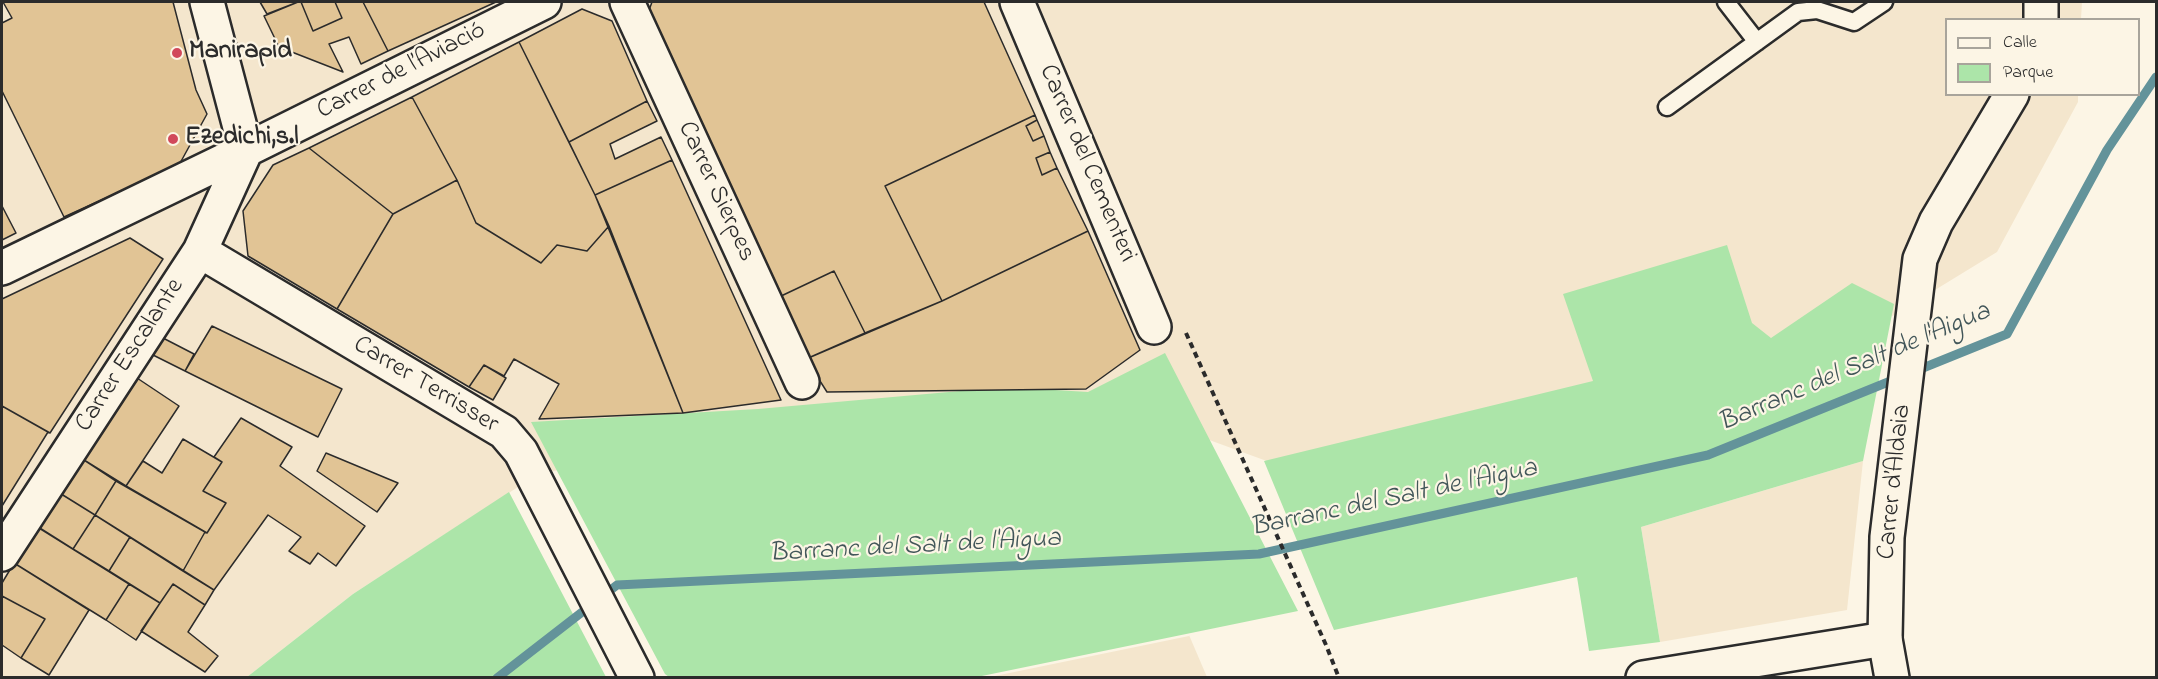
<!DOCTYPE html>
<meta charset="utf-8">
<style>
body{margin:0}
#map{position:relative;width:2158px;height:679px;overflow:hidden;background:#fcf5e5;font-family:"Indie Flower",sans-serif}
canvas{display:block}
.frame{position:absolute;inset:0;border:3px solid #2b2b2b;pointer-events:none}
.legend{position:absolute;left:1945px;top:18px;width:195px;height:78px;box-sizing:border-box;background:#fcf5e5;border:2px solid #a8a49b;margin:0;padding:8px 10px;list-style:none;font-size:18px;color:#2b2b2b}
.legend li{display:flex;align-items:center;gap:12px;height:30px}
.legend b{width:30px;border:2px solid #a8a49b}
</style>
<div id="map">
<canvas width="2158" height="679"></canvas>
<div class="frame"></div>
<ul class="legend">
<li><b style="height:8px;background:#fcf5e5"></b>Calle</li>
<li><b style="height:16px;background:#ace5a9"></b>Parque</li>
</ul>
</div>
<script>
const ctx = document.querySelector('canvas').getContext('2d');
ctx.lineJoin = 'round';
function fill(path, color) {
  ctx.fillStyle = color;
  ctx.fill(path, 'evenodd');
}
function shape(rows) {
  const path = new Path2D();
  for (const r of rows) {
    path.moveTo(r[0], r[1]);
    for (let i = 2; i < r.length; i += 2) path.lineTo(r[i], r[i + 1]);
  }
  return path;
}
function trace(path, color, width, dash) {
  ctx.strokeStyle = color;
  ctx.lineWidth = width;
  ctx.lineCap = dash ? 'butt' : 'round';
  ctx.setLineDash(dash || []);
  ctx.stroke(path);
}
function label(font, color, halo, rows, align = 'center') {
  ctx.font = font + ' "Indie Flower",sans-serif';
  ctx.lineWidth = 4.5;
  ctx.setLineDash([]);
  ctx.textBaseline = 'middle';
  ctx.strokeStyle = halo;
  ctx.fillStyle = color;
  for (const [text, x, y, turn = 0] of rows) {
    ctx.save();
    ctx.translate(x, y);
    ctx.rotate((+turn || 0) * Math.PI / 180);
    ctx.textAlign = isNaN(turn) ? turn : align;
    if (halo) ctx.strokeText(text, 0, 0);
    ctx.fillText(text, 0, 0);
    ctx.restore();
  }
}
const built = shape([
 [2,2,2082,2,2081,19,1946,20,1946,94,2078,95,2078,102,1997,252,1868,331,1294,471,1141,415,785,427,538,474,353,594,247,677,2,678],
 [1863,461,1847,610,1660,642,1641,527],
 [1189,635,1207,677,990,677,1189,636]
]);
const green = shape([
 [1727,245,1752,323,1771,338,1852,283,1894,304,1863,461,1641,527,1660,642,1589,651,1577,577,1334,630,1264,461,1593,381,1563,294],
 [1165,353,1298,611,977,677,669,677,665,674,531,422,758,409,1005,387,1088,392],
 [509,492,606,677,247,677,353,594]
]);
const stream = shape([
 [1913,372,2007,334,2107,150,2156,77],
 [497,678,617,585,1259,554,1708,455,1898,378]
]);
const building = shape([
 [3,2,173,2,196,90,207,114,179,165,64,217,2,91,2,23,12,18,3,2],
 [260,2,298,2,267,14,260,2],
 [298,2,301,2,313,31,342,18,335,2,363,2,388,51,361,64,349,37,329,44,343,72,279,47,264,16,298,2],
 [301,2,335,2,342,18,313,31,301,2],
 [363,2,496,2,388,51,363,2],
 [652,2,984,2,1035,115,885,186,942,301,865,333,834,271,779,297,648,13,652,2],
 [582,9,612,21,647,101,569,142,519,42,582,9],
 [519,42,595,195,609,226,587,251,557,245,541,263,476,223,457,180,412,97,519,42],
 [412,97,457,180,393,214,309,148,412,97],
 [647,101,657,121,610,144,615,159,661,137,672,160,595,195,569,142,647,101],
 [1035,115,1037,120,1026,126,1033,141,1044,136,1050,152,1036,158,1042,175,1057,168,1088,231,942,301,885,186,1035,115],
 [1037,120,1044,136,1033,141,1026,126,1037,120],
 [309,148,393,214,337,309,248,256,243,211,273,165,309,148],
 [1050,152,1057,168,1042,175,1036,158,1050,152],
 [672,160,781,400,683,413,595,195,672,160],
 [457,180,476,223,541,263,557,245,587,251,609,226,683,413,539,419,559,384,514,359,504,376,484,365,469,387,337,309,393,214,457,180],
 [2,206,16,233,2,240,2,206],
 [1088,231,1140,350,1086,389,827,392,806,359,942,301,1088,231],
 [130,238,163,259,50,433,2,406,2,299,130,238],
 [834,271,865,333,806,359,779,297,834,271],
 [212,326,342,389,318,437,185,371,212,326],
 [163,338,194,354,185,371,153,355,163,338],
 [484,365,506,378,493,400,469,387,484,365],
 [137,378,179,406,126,486,84,460,137,378],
 [2,406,48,432,2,506,2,406],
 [241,418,292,447,280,466,365,526,336,566,318,553,310,564,289,551,301,537,268,515,214,590,183,571,205,532,207,533,226,503,203,491,222,462,214,457,241,418],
 [183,439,222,462,203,491,226,503,207,533,126,486,143,461,162,473,183,439],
 [326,453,398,483,377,512,317,471,326,453],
 [81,458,116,481,95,515,58,492,81,458],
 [116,481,205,532,183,571,95,515,116,481],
 [58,492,95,515,73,549,35,525,58,492],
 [95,515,130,537,109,571,73,549,95,515],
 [39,528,129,584,106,620,14,563,39,528],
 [130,537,214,590,205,605,173,584,160,603,109,571,130,537],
 [14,563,89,610,49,675,21,658,45,619,2,596,2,583,14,563],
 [129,584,160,603,136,640,106,620,129,584],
 [173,584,205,605,188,632,218,656,205,672,141,631,173,584],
 [2,596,45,619,21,658,2,645,2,596]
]);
const path = shape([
 [1186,333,1326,645,1339,678]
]);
const service = shape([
 [1726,2,1757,42],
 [1667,107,1798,12,1817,10,1854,22,1884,2]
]);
const minor = shape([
 [627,2,802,382],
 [1017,2,1154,327],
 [200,251,504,432,521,452,637,678],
 [2,268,246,150,544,2],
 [2,554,200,251,246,150,207,2],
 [1643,678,1885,639]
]);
const tertiary = shape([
 [2041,20,2041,2],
 [1892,678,1885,639,1887,537,1920,259,1936,222,2012,94]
]);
const markers = [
 [177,53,6,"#d1495b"],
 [173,139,6,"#d1495b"]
];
const poiNames = [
 ["Manirapid",189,53],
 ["Ezedichi,s.l",185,139]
];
const streetNames = [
 ["Carrer de l’Aviació",402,72,-27],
 ["Carrer del Cementeri",1086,164,67],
 ["Carrer Sierpes",715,192,65],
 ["Carrer Escalante",131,356,-57],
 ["Carrer Terrisser",425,386,31],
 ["Carrer d’Aldaia",1896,482,-84]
];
const waterNames = [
 ["Barranc del Salt de l'Aigua",1855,369,-23],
 ["Barranc del Salt de l'Aigua",1394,500,-12],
 ["Barranc del Salt de l'Aigua",915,548,-3]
];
fill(built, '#f4e6cd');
fill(green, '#ace5a9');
trace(stream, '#63939a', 9);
fill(building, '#e1c495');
trace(building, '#2b2b2b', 1.5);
trace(service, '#2b2b2b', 21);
trace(minor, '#2b2b2b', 38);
trace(tertiary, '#2b2b2b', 38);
trace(path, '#2b2b2b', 4, [6, 4.5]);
trace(service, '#fcf5e5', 16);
trace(minor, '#fcf5e5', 33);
trace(tertiary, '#fcf5e5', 33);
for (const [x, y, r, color] of markers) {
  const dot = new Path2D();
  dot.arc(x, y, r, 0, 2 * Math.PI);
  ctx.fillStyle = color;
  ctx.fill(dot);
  trace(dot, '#fcf5e5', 2);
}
label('bold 26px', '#2b2b2b', '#fcf5e5', poiNames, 'left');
label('26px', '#2b2b2b', '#fcf5e5', streetNames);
label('italic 27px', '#425659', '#fcf5e5', waterNames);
</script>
